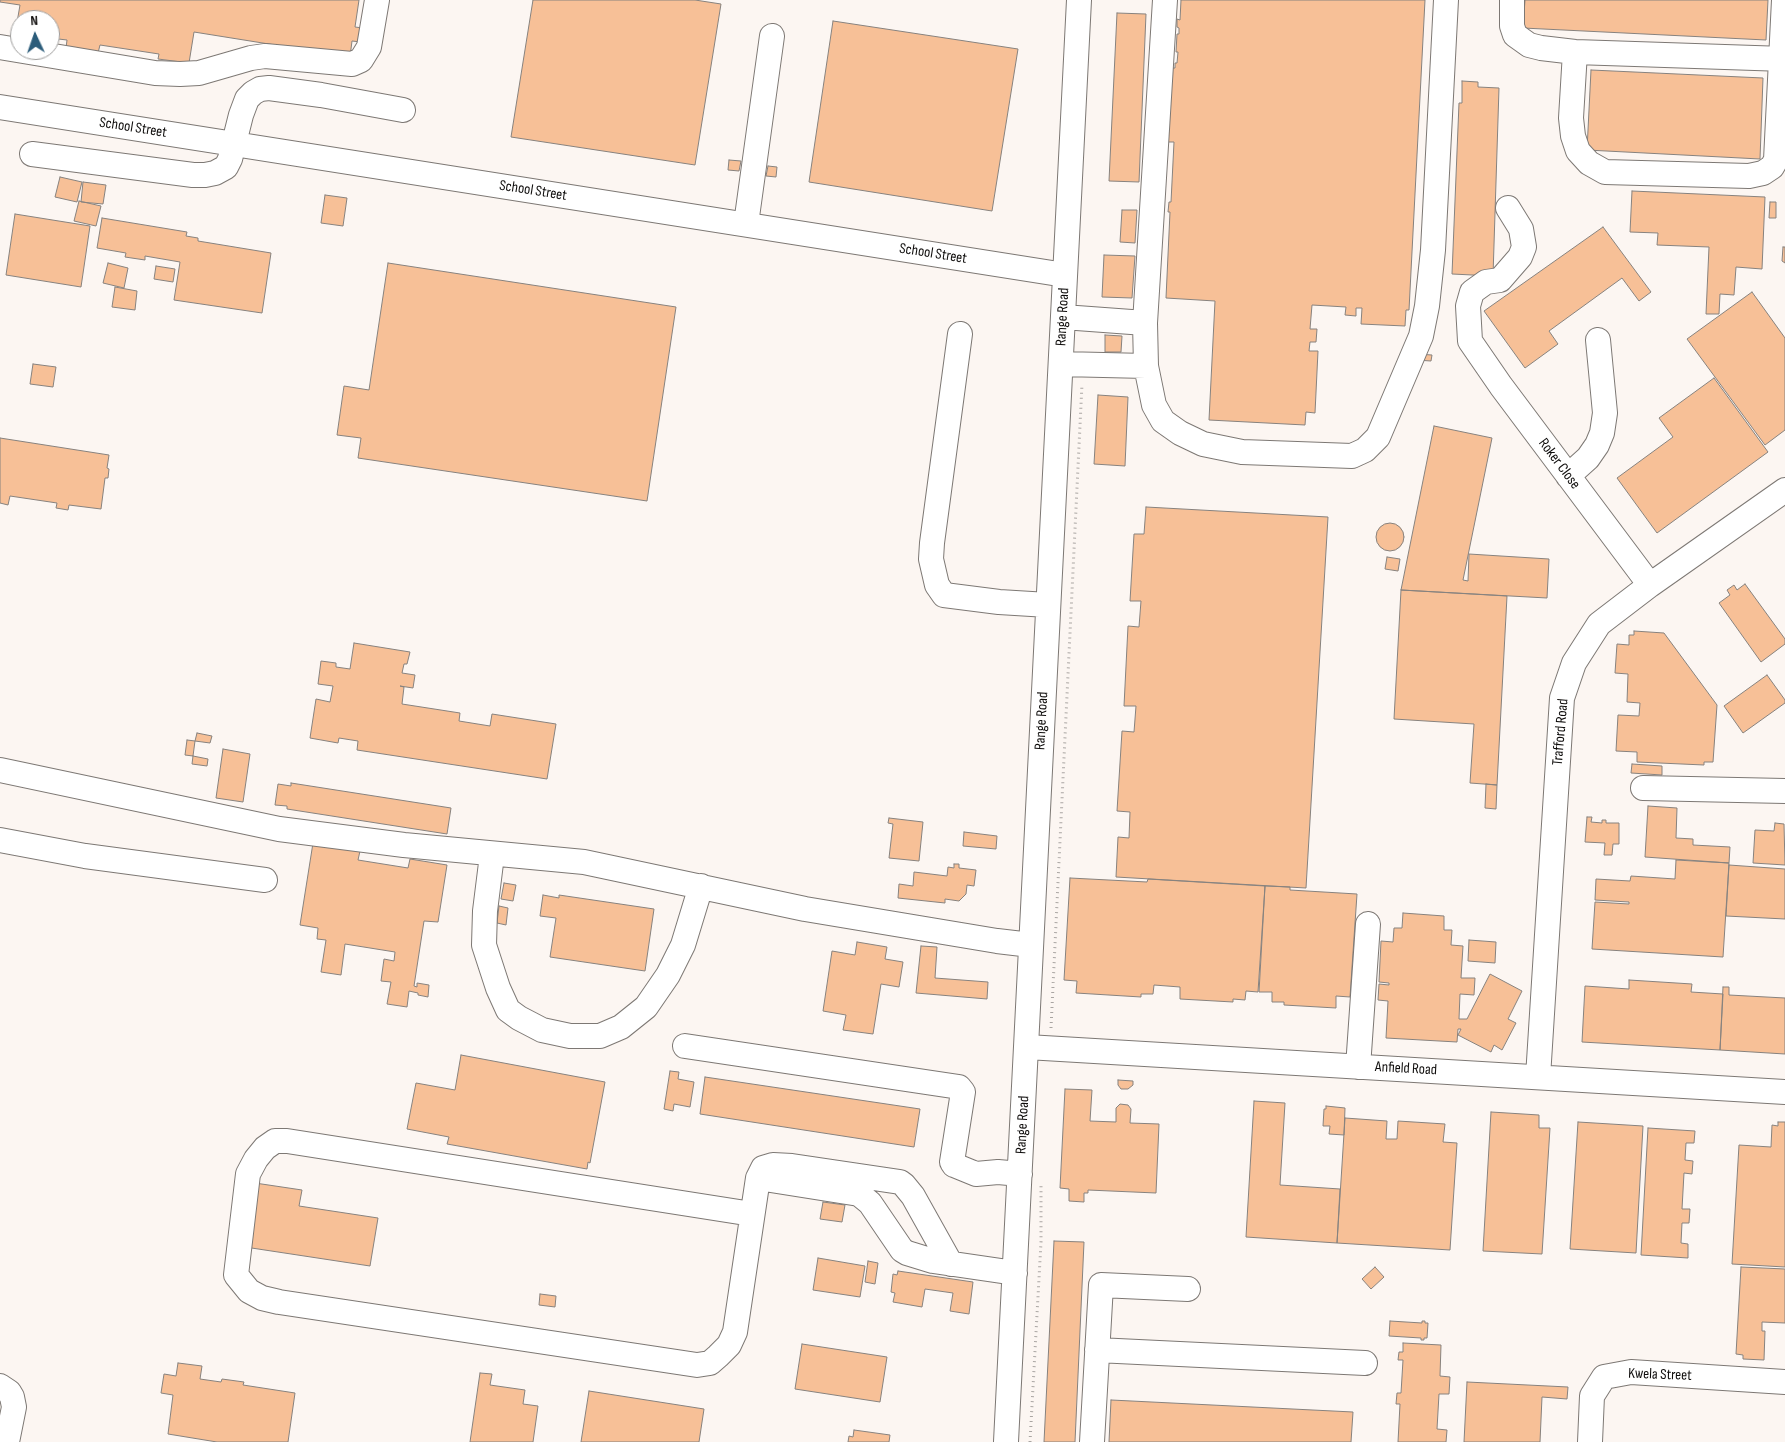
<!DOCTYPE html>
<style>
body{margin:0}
#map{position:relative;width:1785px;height:1442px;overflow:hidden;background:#fcf6f2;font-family:"Sofia Sans Condensed",sans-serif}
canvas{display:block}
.north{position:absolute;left:10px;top:10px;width:50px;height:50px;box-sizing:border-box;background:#fff;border:1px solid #9f9e9d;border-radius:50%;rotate:357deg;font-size:14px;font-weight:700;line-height:20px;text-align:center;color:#0e0c0b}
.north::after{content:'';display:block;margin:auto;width:18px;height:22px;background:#2b5c7a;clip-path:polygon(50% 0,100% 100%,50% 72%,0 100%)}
</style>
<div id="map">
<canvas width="1785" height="1442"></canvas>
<div class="north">N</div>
</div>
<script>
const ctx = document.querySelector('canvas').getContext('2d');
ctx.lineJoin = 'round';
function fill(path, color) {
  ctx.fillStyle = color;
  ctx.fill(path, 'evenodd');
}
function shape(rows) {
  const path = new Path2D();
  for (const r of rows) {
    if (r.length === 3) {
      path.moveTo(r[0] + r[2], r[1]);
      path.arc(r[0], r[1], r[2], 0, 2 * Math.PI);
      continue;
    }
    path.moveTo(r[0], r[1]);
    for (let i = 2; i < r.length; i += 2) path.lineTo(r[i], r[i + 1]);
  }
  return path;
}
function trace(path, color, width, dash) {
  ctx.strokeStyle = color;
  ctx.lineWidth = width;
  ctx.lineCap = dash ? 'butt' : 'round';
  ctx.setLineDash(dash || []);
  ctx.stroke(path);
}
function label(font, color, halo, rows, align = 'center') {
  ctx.font = font + ' "Sofia Sans Condensed",sans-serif';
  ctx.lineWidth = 4;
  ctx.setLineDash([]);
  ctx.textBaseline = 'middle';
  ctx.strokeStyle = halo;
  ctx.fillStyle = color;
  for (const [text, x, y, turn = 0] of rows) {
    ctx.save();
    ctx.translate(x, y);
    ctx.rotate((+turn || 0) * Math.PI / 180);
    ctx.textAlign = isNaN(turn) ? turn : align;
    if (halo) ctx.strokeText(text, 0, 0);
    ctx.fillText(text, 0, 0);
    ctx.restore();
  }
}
const building = shape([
 [0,0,359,0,355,27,363,28,361,42,352,41,350,57,194,32,189,63,158,59,159,54,100,45,98,53,66,48,67,40,50,38,50,20,20,20,20,41,14,40,20,5,0,2,0,0],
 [533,0,695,0,721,4,695,165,511,137,533,0],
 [1181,0,1425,0,1409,310,1406,310,1405,326,1361,324,1362,308,1356,308,1356,316,1345,315,1346,307,1312,305,1310,329,1317,329,1316,342,1310,342,1309,351,1318,351,1315,413,1306,412,1305,425,1209,420,1215,301,1166,298,1170,212,1168,212,1169,202,1171,202,1174,142,1164,142,1168,68,1175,68,1175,63,1177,63,1178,52,1176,52,1177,34,1179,34,1179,28,1177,27,1177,19,1180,20,1181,0],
 [1525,0,1768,0,1766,40,1523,28,1525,0],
 [1117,13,1146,14,1139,182,1109,181,1117,13],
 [833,21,1018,49,992,211,809,182,833,21],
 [1591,70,1763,78,1760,159,1587,150,1591,70],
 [1462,81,1478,82,1478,87,1499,88,1493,276,1452,274,1459,103,1462,103,1462,81],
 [729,160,741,161,739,171,728,170,729,160],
 [768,166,777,167,776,177,766,176,768,166],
 [60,177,82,182,77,202,55,197,60,177],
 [83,182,106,185,103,204,81,202,83,182],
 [1632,191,1765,197,1762,269,1736,267,1734,295,1720,294,1719,314,1706,314,1709,247,1657,245,1658,233,1630,232,1632,191],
 [325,195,347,198,343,226,321,223,325,195],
 [79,201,101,206,96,226,74,221,79,201],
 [1770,202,1776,202,1776,218,1769,218,1770,202],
 [1122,210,1137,210,1135,243,1120,242,1122,210],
 [15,214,90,226,81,287,6,275,15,214],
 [102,218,187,232,186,236,198,238,198,241,271,253,262,313,174,300,180,262,145,256,145,260,125,257,126,253,97,248,102,218],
 [1603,227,1651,292,1639,301,1622,278,1549,331,1558,344,1525,368,1484,311,1603,227],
 [1783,247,1785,247,1785,263,1782,261,1783,247],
 [1104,255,1135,256,1132,298,1102,297,1104,255],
 [108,263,128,268,124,288,103,283,108,263],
 [388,263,676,307,647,501,358,458,361,438,337,435,344,386,369,390,388,263],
 [156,266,175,269,173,282,154,279,156,266],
 [115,287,137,291,135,310,112,307,115,287],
 [1752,292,1785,338,1785,430,1765,445,1687,339,1752,292],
 [1105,335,1122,336,1121,352,1105,352,1105,335],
 [1417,354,1432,355,1431,361,1416,360,1417,354],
 [33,364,56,367,53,387,30,384,33,364],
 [1714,378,1768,452,1657,533,1617,478,1673,437,1659,418,1714,378],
 [1098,395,1128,397,1125,466,1094,464,1098,395],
 [1434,426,1492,438,1463,580,1468,581,1469,554,1549,559,1547,598,1401,590,1434,426],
 [0,438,109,455,107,468,109,469,108,478,105,478,101,509,69,505,68,510,56,508,57,503,10,496,8,505,0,503,0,438],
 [1146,507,1328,517,1306,888,1116,877,1118,837,1129,838,1130,812,1117,811,1122,731,1134,732,1136,706,1124,706,1128,626,1139,627,1141,601,1130,601,1134,534,1144,534,1146,507],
 [1390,537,14],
 [1387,557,1400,559,1398,571,1385,569,1387,557],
 [1745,584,1785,639,1785,644,1761,662,1719,603,1730,595,1727,590,1734,585,1737,590,1745,584],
 [1401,590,1507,596,1497,785,1470,783,1474,724,1394,719,1401,590],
 [1634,631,1664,633,1717,705,1713,762,1704,762,1704,765,1637,762,1637,752,1616,751,1618,715,1639,716,1640,703,1627,702,1628,674,1615,673,1617,644,1629,645,1629,635,1634,635,1634,631],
 [354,643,410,652,407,664,404,664,402,673,415,675,413,688,400,686,404,687,402,704,460,713,459,721,490,726,492,714,556,724,547,779,357,750,358,741,339,738,338,743,310,738,316,699,330,702,333,686,318,684,321,661,336,663,336,667,350,669,354,643],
 [1767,675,1785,700,1785,703,1743,733,1724,706,1767,675],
 [197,733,212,736,210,743,195,741,197,733],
 [187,740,195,741,193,756,185,755,187,740],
 [223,749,250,754,243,802,216,798,223,749],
 [193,756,208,759,207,766,192,764,193,756],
 [1632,764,1662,766,1662,775,1631,773,1632,764],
 [291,783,451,808,447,834,287,809,287,806,275,805,278,784,291,786,291,783],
 [1486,784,1497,785,1496,809,1485,808,1486,784],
 [1648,806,1677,808,1676,838,1693,839,1693,845,1730,847,1729,863,1645,857,1648,806],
 [1587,817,1592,817,1591,822,1602,823,1602,820,1606,820,1606,823,1619,823,1619,844,1613,844,1612,855,1604,855,1605,843,1585,842,1587,817],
 [889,818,923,822,919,861,889,858,893,824,888,823,889,818],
 [1775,823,1784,824,1785,865,1753,863,1755,830,1774,831,1775,823],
 [964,832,997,836,996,849,963,846,964,832],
 [313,843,360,851,358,860,408,868,410,859,447,865,438,922,424,921,414,986,417,987,417,983,429,985,428,997,418,995,418,993,409,991,407,1007,387,1004,391,982,381,981,384,959,394,961,395,952,345,944,341,975,321,972,326,940,317,939,318,928,300,925,313,843],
 [1676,860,1729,863,1723,957,1592,949,1595,902,1629,904,1629,902,1595,900,1596,879,1630,881,1631,876,1675,879,1676,860],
 [954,864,959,864,959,868,976,870,974,886,967,885,966,894,959,901,945,899,945,903,898,898,899,884,913,886,914,872,947,876,948,867,954,868,954,864],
 [1729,865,1785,869,1785,919,1726,916,1729,865],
 [1070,878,1147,882,1148,879,1265,886,1258,992,1246,991,1245,1000,1233,999,1233,1002,1180,999,1180,987,1154,985,1153,994,1141,994,1141,997,1076,993,1077,981,1064,980,1070,878],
 [504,883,516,885,513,901,501,899,504,883],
 [1265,886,1290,887,1290,890,1357,894,1350,997,1336,996,1336,1008,1284,1005,1284,1002,1272,1002,1272,992,1259,992,1265,886],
 [543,895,559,898,559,895,654,909,645,971,550,957,556,918,540,916,543,895],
 [499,906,508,908,506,925,497,923,499,906],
 [1403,913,1444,916,1444,930,1452,930,1451,945,1463,946,1461,978,1475,978,1474,995,1460,994,1459,1019,1467,1019,1490,974,1522,991,1508,1019,1516,1023,1502,1050,1494,1045,1491,1052,1458,1035,1461,1029,1458,1029,1457,1042,1386,1038,1388,1001,1378,1000,1379,984,1389,985,1389,983,1379,982,1381,941,1393,942,1394,928,1402,928,1403,913],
 [1469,940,1496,942,1495,963,1468,961,1469,940],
 [857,942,887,947,885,959,903,962,899,987,881,984,873,1034,843,1030,846,1015,823,1011,832,951,855,955,857,942],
 [921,946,937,947,935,978,988,982,987,999,916,993,921,946],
 [1629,980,1692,984,1691,992,1723,994,1720,1050,1582,1042,1585,986,1629,989,1629,980],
 [1723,987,1729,987,1729,995,1785,998,1785,1054,1720,1050,1723,987],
 [461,1055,605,1082,590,1163,588,1162,587,1169,447,1144,449,1137,407,1129,416,1083,455,1090,461,1055],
 [670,1071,679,1072,678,1079,694,1082,690,1107,674,1104,673,1111,664,1109,670,1071],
 [705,1077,920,1109,914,1147,700,1114,705,1077],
 [1118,1080,1133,1081,1133,1085,1128,1089,1121,1089,1118,1085,1118,1080],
 [1065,1089,1092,1090,1090,1121,1116,1122,1116,1108,1120,1104,1128,1105,1131,1109,1130,1123,1159,1124,1156,1193,1088,1190,1088,1193,1084,1193,1084,1202,1069,1201,1069,1189,1060,1188,1065,1089],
 [1254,1101,1285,1103,1280,1185,1340,1189,1337,1243,1246,1237,1254,1101],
 [1326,1106,1345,1108,1344,1135,1329,1134,1330,1126,1323,1126,1324,1109,1326,1109,1326,1106],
 [1491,1112,1539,1115,1539,1128,1550,1128,1542,1254,1483,1251,1491,1112],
 [1345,1118,1387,1121,1386,1139,1397,1139,1398,1121,1445,1124,1443,1142,1457,1143,1450,1250,1337,1243,1345,1118],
 [1578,1122,1643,1126,1636,1253,1570,1249,1578,1122],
 [1778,1122,1785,1122,1785,1267,1732,1264,1739,1145,1771,1147,1772,1125,1778,1126,1778,1122],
 [1648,1128,1695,1131,1694,1143,1686,1143,1685,1160,1693,1161,1692,1174,1684,1173,1682,1209,1690,1209,1689,1223,1682,1223,1681,1243,1688,1244,1688,1258,1641,1255,1648,1128],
 [255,1183,302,1190,299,1206,378,1218,370,1266,245,1247,255,1183],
 [823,1202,845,1205,842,1222,820,1219,823,1202],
 [1054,1241,1084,1242,1075,1442,1044,1442,1054,1241],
 [818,1258,865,1266,860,1297,813,1290,818,1258],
 [868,1261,878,1263,875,1284,865,1282,868,1261],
 [1375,1267,1384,1277,1371,1289,1362,1279,1375,1267],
 [1741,1267,1785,1269,1785,1323,1762,1322,1762,1331,1765,1331,1764,1360,1743,1359,1743,1355,1736,1354,1741,1267],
 [898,1271,973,1282,969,1314,950,1311,953,1293,925,1289,922,1307,893,1302,895,1293,891,1292,893,1274,897,1275,898,1271],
 [540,1294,556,1296,555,1307,539,1305,540,1294],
 [1390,1321,1422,1323,1422,1321,1425,1321,1425,1323,1428,1323,1427,1338,1424,1338,1424,1340,1421,1340,1421,1338,1389,1336,1390,1321],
 [1403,1343,1441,1345,1440,1376,1450,1377,1449,1394,1439,1394,1437,1429,1447,1430,1446,1442,1398,1442,1400,1404,1396,1404,1397,1393,1401,1393,1403,1360,1398,1360,1399,1352,1403,1352,1403,1343],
 [802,1344,887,1357,880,1402,795,1389,802,1344],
 [178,1363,202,1366,200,1379,221,1382,222,1379,244,1382,243,1385,295,1393,288,1442,217,1442,168,1434,173,1395,161,1393,164,1374,176,1376,178,1363],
 [480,1373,492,1374,490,1385,525,1390,523,1404,538,1406,533,1442,470,1442,480,1373],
 [1467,1382,1568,1387,1567,1399,1542,1397,1540,1442,1464,1442,1467,1382],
 [589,1391,704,1409,699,1442,581,1442,589,1391],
 [1111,1400,1353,1412,1351,1442,1109,1442,1111,1400],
 [854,1430,890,1435,889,1442,848,1442,849,1436,853,1437,854,1430]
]);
const path = shape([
 [1051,1028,1082,384],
 [1030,1442,1041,1242,1041,1185]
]);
const minor = shape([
 [1165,0,1145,323,1146,366,1154,405,1163,421,1180,433,1203,444,1242,452,1352,456,1365,450,1378,437,1421,336,1427,306,1433,250,1446,0],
 [1512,0,1512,26,1515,35,1529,45,1541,48,1575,52,1785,59],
 [0,47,155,73,180,74,199,73,251,58,265,56,352,64,361,60,369,47,377,0],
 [1575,52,1571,118,1573,136,1578,151,1589,163,1605,172,1749,176,1763,173,1772,167,1776,160,1784,0],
 [0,107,1065,275],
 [32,154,193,175,205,175,215,173,226,167,230,159,241,115,247,99,253,93,260,89,269,88,321,95,403,110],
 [1508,208,1521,229,1524,247,1520,257,1500,280,1486,282,1472,292,1468,306,1470,341,1501,386,1650,585],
 [746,224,772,36],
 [1063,317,1145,323],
 [960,334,932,543,931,559,937,585,944,595,999,602,1048,605],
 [1061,364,1146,366],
 [1568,476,1588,458,1597,445,1602,433,1605,413,1598,340],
 [0,770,279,829,404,845,584,862,805,909,997,941,1031,945],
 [1643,788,1785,791],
 [0,840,85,856,265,880],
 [492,855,485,911,484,945,498,988,508,1010,519,1018,542,1030,570,1036,600,1036,621,1027,646,1007,668,975,683,945,701,886],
 [685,1046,959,1087,963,1092,952,1162,954,1165],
 [1027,1047,1785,1092],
 [1358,1067,1368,924],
 [1538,1077,1562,698,1574,663,1599,624,1650,585,1785,490],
 [954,1165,976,1174,998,1172,1020,1174],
 [758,1178,859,1194,870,1203,902,1250,907,1253,933,1261,1015,1273],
 [752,1214,287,1141,275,1141,265,1148,256,1159,248,1174,236,1275,249,1291,262,1298,279,1302,697,1365,710,1363,718,1356,729,1345,735,1332,758,1178,763,1168,773,1165,792,1166,900,1182,904,1185,913,1196,951,1264],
 [1097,1350,1365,1363],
 [0,1386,9,1392,12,1397,14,1407,7,1442],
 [1006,1442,1079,0],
 [1092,1442,1101,1285,1188,1289],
 [1590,1442,1592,1396,1604,1377,1631,1372,1785,1382]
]);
const streetNames = [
 ["School Street",133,128,9],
 ["School Street",533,191,9],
 ["School Street",933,254,9],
 ["Range Road",1063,317,-87],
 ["Roker Close",1559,464,53],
 ["Range Road",1042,721,-87],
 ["Trafford Road",1561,732,-85],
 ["Anfield Road",1406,1069,3],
 ["Range Road",1023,1125,-87],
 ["Kwela Street",1660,1375,2]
];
fill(building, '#f7c097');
trace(building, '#87827e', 1);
trace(minor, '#7d7874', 26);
trace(path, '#a9a5a2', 3, [1, 4]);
trace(minor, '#fff', 24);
label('15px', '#0e0c0b', '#fff', streetNames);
</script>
